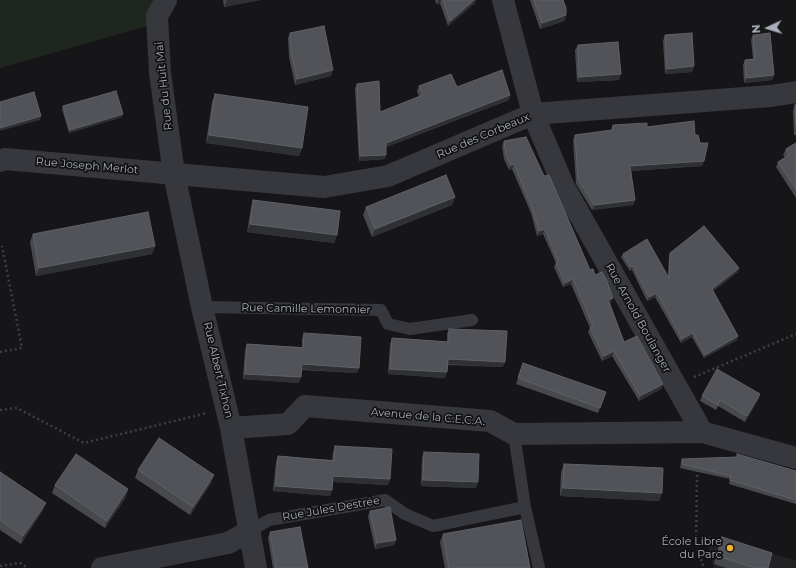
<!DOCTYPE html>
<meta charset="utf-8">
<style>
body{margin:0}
#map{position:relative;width:796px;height:568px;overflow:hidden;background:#161618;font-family:Montserrat,sans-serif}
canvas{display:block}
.north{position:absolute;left:748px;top:8px;width:40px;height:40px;-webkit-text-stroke:3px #111113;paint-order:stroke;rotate:266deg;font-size:11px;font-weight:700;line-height:16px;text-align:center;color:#a8adb8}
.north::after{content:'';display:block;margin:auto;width:14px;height:18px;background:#a8adb8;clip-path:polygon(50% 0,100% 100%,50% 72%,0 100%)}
</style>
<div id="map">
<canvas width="796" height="568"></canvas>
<div class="north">N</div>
</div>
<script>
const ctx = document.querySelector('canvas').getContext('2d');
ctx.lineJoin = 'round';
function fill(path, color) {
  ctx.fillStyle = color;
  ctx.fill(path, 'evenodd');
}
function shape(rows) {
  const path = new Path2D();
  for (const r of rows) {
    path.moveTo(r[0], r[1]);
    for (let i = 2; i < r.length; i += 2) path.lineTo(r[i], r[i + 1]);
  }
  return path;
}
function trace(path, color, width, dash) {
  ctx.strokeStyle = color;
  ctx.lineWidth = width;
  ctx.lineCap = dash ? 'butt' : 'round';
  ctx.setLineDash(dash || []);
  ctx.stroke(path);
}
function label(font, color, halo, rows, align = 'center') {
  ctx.font = font + ' Montserrat,sans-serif';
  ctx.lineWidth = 3.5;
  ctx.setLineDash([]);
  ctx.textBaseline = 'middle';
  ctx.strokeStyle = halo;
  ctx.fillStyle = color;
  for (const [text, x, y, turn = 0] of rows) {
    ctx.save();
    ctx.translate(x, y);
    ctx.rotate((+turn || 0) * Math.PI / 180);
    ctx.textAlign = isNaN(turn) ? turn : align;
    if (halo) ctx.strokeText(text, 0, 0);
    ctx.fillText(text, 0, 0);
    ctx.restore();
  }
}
const built = shape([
 [705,535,796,560,796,568,714,568]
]);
const green = shape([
 [0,0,153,0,151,25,0,68]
]);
const path = shape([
 [0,352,22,348,2,246],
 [694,377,796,334],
 [0,410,17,408,84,443,207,413],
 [697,470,696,545,704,568],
 [0,566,20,563,28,568]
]);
const lane = shape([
 [202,307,381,310,388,324,410,329,472,320],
 [514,434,525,507,539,568],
 [250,531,269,520,385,500,405,514,433,526,525,507]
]);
const street = shape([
 [166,0,157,16,160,73,174,174,202,307,231,428,256,568],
 [503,0,533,114,564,187,702,432,796,458],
 [0,161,5,159,324,187,388,176,533,114,771,96,796,92],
 [231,428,288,424,305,406,490,421,514,434,702,432],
 [102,568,228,543,250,531]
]);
const wall = shape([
 [223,0,260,0,224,7],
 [435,0,476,0,475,3,448,26,440,3,437,5],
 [530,0,563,0,566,15,564,21,540,29],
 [290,33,331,76,295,85,289,57,288,38],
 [665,35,694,66,692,72,665,74,663,41],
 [753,35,774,75,772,80,744,83,743,65,745,60,753,59,751,40],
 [578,45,619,80,577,82,575,50],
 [357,84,380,112,419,97,417,91,419,86,457,87,510,95,509,100,386,147,385,159,359,161,355,89],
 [215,94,302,148,299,156,206,143,212,102],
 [795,105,796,105,796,135,794,135,793,111],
 [63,106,122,117,69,133,62,109],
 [613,125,647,127,695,135,704,161,702,166,631,171,635,200,633,205,592,210,576,184,573,140,575,135,611,131],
 [504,141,544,176,590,270,595,275,613,298,611,302,610,303,624,342,663,384,661,389,639,401,612,356,602,361,588,332,590,328,571,284,563,287,554,267,556,263,543,234,537,236,531,213,512,169,509,170,504,159,502,146],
 [796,143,796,198,776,167,778,162,785,157,783,155,786,149],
 [455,197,452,205,372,237,363,215,366,207],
 [253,200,337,235,334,243,247,232,251,208],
 [33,234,155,246,152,254,36,276,30,242],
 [670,253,738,272,713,291,738,336,737,340,704,358,692,337,681,343,655,297,647,301,632,270,630,271,621,257,623,254,668,276,669,257],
 [449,329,503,367,448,365,445,378,388,374,390,344,392,338,447,342,447,334],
 [304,333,359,368,357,373,302,370,299,383,243,379,245,350,247,344,302,347,302,339],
 [523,363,606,392,598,413,516,384],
 [760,394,758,400,745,422,718,406,716,410,700,401,702,396],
 [335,446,390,479,388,485,333,482,330,496,273,491,276,462,278,456,332,460,333,452],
 [424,452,476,488,421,486,422,458],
 [682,459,796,471,796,504,729,484,730,479,680,468,681,463],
 [564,464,662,493,659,501,560,496,561,472],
 [138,470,211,483,190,515,135,478],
 [0,472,43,510,21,544,0,530],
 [55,485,126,497,105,528,52,493],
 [370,511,396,540,394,545,375,549,368,516],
 [270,532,308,568,273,568,268,538],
 [443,534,530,568,445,568,440,542],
 [722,537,768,568,726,568,714,564]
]);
const shadedWall = shape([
 [227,0,260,0,224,7],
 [438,0,441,0,440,3,437,5],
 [474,0,476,0,475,3,448,26,450,21],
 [566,15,564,21,540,29,542,23],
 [694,66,692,72,665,74,667,69],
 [333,70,331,76,295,85,297,79],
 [621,74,619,80,577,82,579,77],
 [774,75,772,80,744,83,746,78],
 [510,95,509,100,384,148,386,143],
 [123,114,122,117,69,133,70,130],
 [41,116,40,120,0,131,0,128],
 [209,135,302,148,299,156,206,143],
 [386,155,385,159,359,161,360,156],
 [704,161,702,166,628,171,630,166],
 [514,164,512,169,509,170,511,165],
 [455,197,452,205,372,237,375,229],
 [635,200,633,205,592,210,594,205],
 [250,224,337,235,334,243,247,232],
 [545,229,543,234,537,236,539,231],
 [155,246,152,254,36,276,39,268],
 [633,266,632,270,630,271,631,267],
 [739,268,738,272,711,293,712,289],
 [573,279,571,284,563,287,565,283],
 [657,293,655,297,647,301,649,297],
 [613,298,611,302,607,304,608,300],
 [693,333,692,337,681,343,682,339],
 [738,336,737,340,704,358,705,355],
 [614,351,612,356,602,361,604,356],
 [448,359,505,362,503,367,446,364],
 [302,364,359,368,357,373,300,369],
 [390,369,447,372,445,378,388,374],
 [245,374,301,377,299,383,243,379],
 [663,384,661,389,639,401,640,396],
 [760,394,758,400,745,422,747,416],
 [214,475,211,483,190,515,193,507],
 [333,476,390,479,388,485,331,482],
 [423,480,478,482,476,488,421,486],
 [276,486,332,490,330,496,273,491],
 [563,488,662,493,659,501,560,496],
 [128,489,126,497,105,528,107,521],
 [46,503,43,510,21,544,23,536],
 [396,540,394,545,375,549,377,543]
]);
const building = shape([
 [443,0,474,0,450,21,443,0],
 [534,0,563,0,566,8,566,15,542,23,534,0],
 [324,26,333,70,297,79,291,51,290,33,324,26],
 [692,33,694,66,667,69,665,35,692,33],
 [770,33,774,75,746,78,745,60,755,59,753,35,770,33],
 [618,42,621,74,579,77,578,45,618,42],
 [502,70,510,95,386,143,386,155,360,156,357,84,379,81,380,112,423,95,419,86,451,74,457,87,502,70],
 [116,91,123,114,70,130,63,106,116,91],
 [34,92,41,116,0,128,0,102,34,92],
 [215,94,308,107,302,148,209,135,215,94],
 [795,105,796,105,796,126,795,105],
 [694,121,695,135,698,135,700,143,708,143,704,161,630,166,635,200,594,205,578,179,575,135,612,130,613,125,647,123,647,127,694,121],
 [526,137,544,176,549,175,590,270,593,269,595,275,602,272,606,279,613,298,608,300,624,342,637,336,663,384,640,396,614,351,604,356,590,328,593,326,573,279,565,283,556,263,558,261,545,229,539,231,532,208,514,164,511,165,506,155,504,141,526,137],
 [796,143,796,189,778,162,789,155,786,149,796,143],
 [446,175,455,197,375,229,366,207,446,175],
 [253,200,340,211,337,235,250,224,253,200],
 [148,212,155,246,39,268,33,234,148,212],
 [704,226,739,268,712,289,738,336,705,355,693,333,682,339,657,293,649,297,633,266,631,267,623,254,647,239,669,278,670,253,704,226],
 [449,329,507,331,505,362,448,359,447,372,390,369,392,338,449,342,449,329],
 [304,333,361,337,359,368,302,364,301,377,245,374,247,344,303,348,304,333],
 [523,363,606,392,600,408,518,378,523,363],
 [717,369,760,394,747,416,720,400,718,405,702,396,717,369],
 [159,438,214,475,193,507,138,470,159,438],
 [335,446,392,449,390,479,333,476,332,490,276,486,278,456,334,461,335,446],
 [424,452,479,454,478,482,423,480,424,452],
 [76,454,128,489,107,521,55,485,76,454],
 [737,454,796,471,796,500,730,480,731,476,682,464,682,459,737,457,737,454],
 [564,464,663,468,662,493,563,488,564,464],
 [0,472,46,503,23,536,0,520,0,472],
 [390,507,396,540,377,543,370,511,390,507],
 [521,520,530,568,449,568,443,534,521,520],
 [300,527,308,568,276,568,270,532,300,527],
 [722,537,772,553,768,568,755,568,717,556,722,537]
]);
const markers = [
 [730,548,4,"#f2b134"]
];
const streetNames = [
 ["Rue du Huit Mai",164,86,-96],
 ["Rue des Corbeaux",483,136,-23],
 ["Rue Joseph Merlot",87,166,5],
 ["Rue Camille Lemonnier",306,309,1],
 ["Rue Arnold Boulanger",638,318,61],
 ["Rue Albert Tixhon",218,370,77],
 ["Avenue de la C.E.C.A.",428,417,5],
 ["Rue Jules Destrée",331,509,-10]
];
const poiNames = [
 ["École Libre",722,542],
 ["du Parc",722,555]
];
fill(built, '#222225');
fill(green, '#1e261f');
trace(path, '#3d3f44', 2.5, [2, 3]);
trace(lane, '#37383d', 12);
trace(street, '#37383d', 22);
fill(wall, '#47494d');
fill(shadedWall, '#2f3033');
fill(building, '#525359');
trace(building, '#5f6168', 1);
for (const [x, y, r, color] of markers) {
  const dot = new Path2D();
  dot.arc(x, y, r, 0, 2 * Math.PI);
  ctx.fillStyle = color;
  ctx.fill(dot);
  trace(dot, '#111113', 1.5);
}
label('11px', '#a8adb8', '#111113', streetNames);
label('11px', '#a8adb8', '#111113', poiNames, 'right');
</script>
